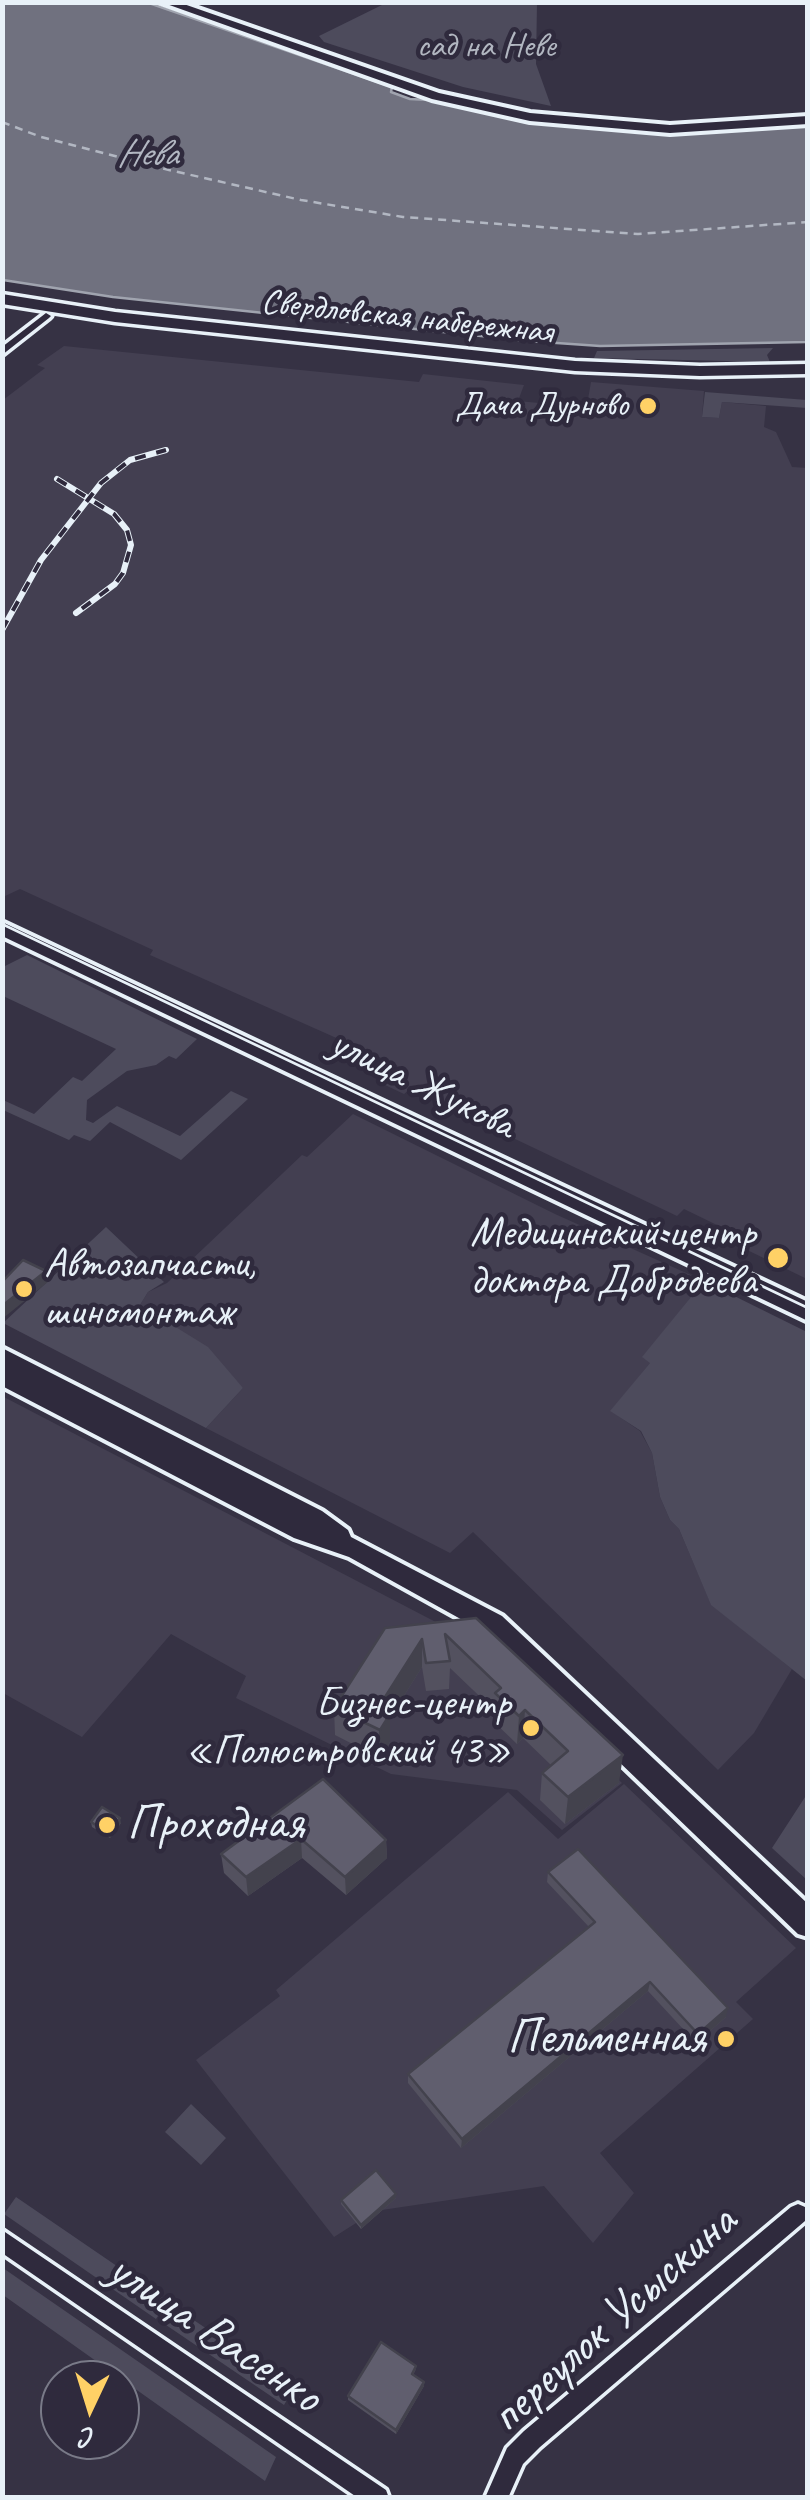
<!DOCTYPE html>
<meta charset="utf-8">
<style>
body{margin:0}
#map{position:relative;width:810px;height:2500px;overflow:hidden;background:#363244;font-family:Caveat,sans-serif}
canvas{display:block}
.frame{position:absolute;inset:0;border:5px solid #e8f1f8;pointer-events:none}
.north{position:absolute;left:40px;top:2360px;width:100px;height:100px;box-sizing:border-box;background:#2f2a3d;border:2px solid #797a88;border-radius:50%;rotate:184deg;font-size:28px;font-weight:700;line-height:40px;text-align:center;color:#e8f1f8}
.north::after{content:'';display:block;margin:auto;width:35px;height:45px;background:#ffd166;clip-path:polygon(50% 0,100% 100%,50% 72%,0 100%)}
</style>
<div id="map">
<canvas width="810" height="2500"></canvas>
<div class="frame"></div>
<div class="north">С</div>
</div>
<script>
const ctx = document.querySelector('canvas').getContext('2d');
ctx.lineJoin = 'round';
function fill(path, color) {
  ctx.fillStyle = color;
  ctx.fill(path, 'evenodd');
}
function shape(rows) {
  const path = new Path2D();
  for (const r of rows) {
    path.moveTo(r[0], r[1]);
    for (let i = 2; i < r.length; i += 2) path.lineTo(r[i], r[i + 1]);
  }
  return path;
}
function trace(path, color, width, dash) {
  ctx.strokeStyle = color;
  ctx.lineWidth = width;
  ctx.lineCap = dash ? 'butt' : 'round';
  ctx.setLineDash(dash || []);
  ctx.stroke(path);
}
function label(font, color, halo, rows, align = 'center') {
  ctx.font = font + ' Caveat,sans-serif';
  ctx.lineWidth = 9;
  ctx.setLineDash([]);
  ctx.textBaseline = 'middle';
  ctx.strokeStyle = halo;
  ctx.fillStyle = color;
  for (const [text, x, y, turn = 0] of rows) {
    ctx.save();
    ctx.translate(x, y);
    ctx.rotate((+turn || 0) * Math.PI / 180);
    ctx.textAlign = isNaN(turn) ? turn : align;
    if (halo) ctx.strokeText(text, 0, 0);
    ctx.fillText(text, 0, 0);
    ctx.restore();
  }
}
const built = shape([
 [64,346,419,382,423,374,524,385,518,401,560,405,587,405,591,382,704,391,702,417,719,418,722,402,766,406,764,427,776,432,792,467,808,468,807,1279,714,1234,719,1226,684,1209,677,1216,410,1089,404,1094,383,1084,398,1070,397,1065,150,955,153,950,20,889,3,897,3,400,45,368,37,365],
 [353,1114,555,1214,704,1281,643,1357,651,1362,611,1411,640,1431,652,1453,660,1497,670,1520,679,1529,711,1604,792,1669,754,1733,718,1770,473,1532,450,1553,206,1428,243,1388,140,1305,148,1292,167,1283,302,1155,307,1157],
 [2,1396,476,1643,622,1783,562,1830,517,1790,391,1774,236,1698,246,1676,171,1634,82,1737,3,1693],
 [624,1784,796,1948,736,2002,753,2019,600,2153,634,2193,593,2243,544,2186,375,2211,334,2237,196,2060,280,1996,276,1990,508,1792,558,1839]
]);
const green = shape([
 [386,3,537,3,536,64,551,106,463,87,324,42,319,36],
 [773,348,767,355,770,362,594,358,597,351],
 [705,392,807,400,807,408,722,402,719,418,702,417],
 [27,955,197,1039,176,1059,169,1056,156,1065,127,1071,87,1100,86,1120,93,1123,117,1106,180,1136,231,1091,248,1099,181,1160,110,1122,90,1141,74,1135,69,1140,3,1110,3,1100,34,1114,73,1077,82,1081,116,1049,3,996,3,967],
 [106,1227,164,1282,148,1292,140,1305,208,1347,243,1388,206,1428,3,1323],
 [704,1281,807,1332,807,1681,711,1605,679,1529,670,1520,660,1497,652,1453,641,1431,610,1411,650,1363,642,1357],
 [807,1794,807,1880,772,1848],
 [191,2104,226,2138,201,2165,165,2132],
 [16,2197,168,2301,156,2319,4,2214],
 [3,2268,276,2457,265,2481,3,2295],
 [176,2308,294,2388,284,2405,166,2325]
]);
const water = shape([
 [2,3,149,3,392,87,391,92,410,99,429,100,524,122,670,134,807,126,807,342,600,346,528,341,113,297,3,280,2,3]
]);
const ferry = shape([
 [2,122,41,137,169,170,301,200,403,217,638,234,808,222]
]);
const street = shape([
 [46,313,51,316,49,318,2,355,2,347,46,313],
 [798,2204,805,2207,808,2212,805,2221,540,2447,523,2464,508,2498,485,2498,507,2448,524,2431,791,2207,798,2204],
 [2,2230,386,2490,389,2498,358,2498,2,2253,2,2230]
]);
const secondary = shape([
 [161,2,178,2,439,93,530,113,670,125,808,116,808,124,670,133,530,121,432,99,161,2],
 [2,922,808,1302,808,1321,2,936,2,922],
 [2,1348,322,1511,348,1530,351,1537,502,1616,808,1904,808,1937,798,1934,484,1632,349,1557,294,1538,2,1386,2,1348]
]);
const primary = shape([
 [2,294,115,312,575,361,700,366,808,364,808,374,700,376,575,371,115,322,2,304,2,294]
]);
const tram = shape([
 [2,924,808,1308]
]);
const rail = shape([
 [57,479,114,514,127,530,131,545,123,573,115,584,76,613],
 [2,630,41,560,101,483,130,460,166,450]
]);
const wall = shape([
 [476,1618,619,1783,565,1824,540,1800,542,1773,551,1765,523,1738,517,1744,493,1721,494,1710,450,1668,449,1689,426,1691,422,1667,390,1718,390,1742,380,1758,335,1735,334,1708,385,1628],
 [323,1779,386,1840,387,1858,346,1895,302,1858,248,1896,224,1873,221,1854],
 [91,1822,121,1823,110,1838,92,1827],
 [548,1872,726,2017,696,2043,648,1991,461,2148,408,2083,408,2074,589,1927,547,1882],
 [396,2198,361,2229,341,2204,341,2200],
 [416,2369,413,2375,424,2386,396,2434,348,2400,348,2396]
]);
const shadedWall = shape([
 [46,1271,48,1282,2,1319,2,1306],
 [422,1639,422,1667,390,1718,390,1742,380,1758,378,1708],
 [525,1710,523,1738,517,1744,519,1716],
 [623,1755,619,1783,565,1824,568,1797],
 [120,1818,121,1823,110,1838,109,1833],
 [301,1839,302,1858,248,1896,246,1877],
 [386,1840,387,1858,346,1895,345,1877],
 [650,1982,648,1991,461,2148,462,2139],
 [728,2008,726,2017,696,2043,698,2034],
 [396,2194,396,2198,361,2229,361,2225],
 [424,2382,424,2386,396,2434,396,2430]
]);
const building = shape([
 [23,1260,46,1271,2,1306,2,1282,23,1260],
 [476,1618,623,1755,568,1797,542,1773,568,1751,525,1710,519,1716,495,1693,501,1688,445,1634,450,1661,426,1663,422,1639,378,1708,390,1714,380,1730,334,1708,385,1628,476,1618],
 [323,1779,386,1840,345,1877,301,1839,246,1877,221,1854,323,1779],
 [102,1807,120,1818,109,1833,91,1822,102,1807],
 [578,1849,728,2008,698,2034,650,1982,462,2139,408,2074,595,1922,548,1872,578,1849],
 [376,2170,396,2194,361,2225,341,2200,376,2170],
 [381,2342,416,2366,412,2374,424,2382,396,2430,348,2396,381,2342]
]);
const markers = [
 [648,406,10,"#ffd166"],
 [778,1258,12,"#ffd166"],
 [24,1289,10,"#ffd166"],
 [531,1728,10,"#ffd166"],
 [107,1825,10,"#ffd166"],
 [726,2039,10,"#ffd166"]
];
const farParknames = [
 ["сад на Неве",486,47]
];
const farStreetnames = [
 ["Свердловская набережная",407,318,6]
];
const farPoinames = [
 ["Дача Дурново",628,406]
];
const farWaternames = [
 ["Нева",147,155]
];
const streetNames = [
 ["улица Жукова",422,1085,26]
];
const poiNames = [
 ["Медицинский центр",756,1234],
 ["доктора Добродеева",756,1282],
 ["Автозапчасти,",44,1265,"left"],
 ["шиномонтаж",44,1313,"left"],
 ["Бизнес-центр",511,1704],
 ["«Полюстровский 43»",511,1752]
];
const nearPoinames = [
 ["Проходная",127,1825],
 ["Пельменная",706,2039,"right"]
];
const nearStreetnames = [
 ["переулок Усыскина",614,2320,-42],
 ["улица Васенко",214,2334,34]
];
fill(built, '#433f51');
fill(green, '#4d4b5c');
fill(water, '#70717f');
trace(water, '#a0a4af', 2.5);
trace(ferry, '#b2b7c2', 2.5, [8, 6]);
trace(street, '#e8f1f8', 7);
trace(secondary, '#e8f1f8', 8);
trace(primary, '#e8f1f8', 7);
fill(street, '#2f2a3d');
fill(secondary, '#2f2a3d');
fill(primary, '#2f2a3d');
trace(tram, '#e8f1f8', 2.5);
trace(rail, '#e8f1f8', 6);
trace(rail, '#2f2a3d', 4, [11]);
fill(wall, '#53515f');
fill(shadedWall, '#43424d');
fill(building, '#605e6e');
trace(building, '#43424d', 2.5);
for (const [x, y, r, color] of markers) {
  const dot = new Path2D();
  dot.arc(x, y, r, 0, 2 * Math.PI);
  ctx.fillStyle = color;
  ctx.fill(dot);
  trace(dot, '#2f2a3d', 4);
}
label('35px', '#b2b7c1', '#2f2a3d', farParknames);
label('35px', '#e8f1f8', '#2f2a3d', farStreetnames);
label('35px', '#e8f1f8', '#2f2a3d', farPoinames, 'right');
label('italic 38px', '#b2b7c2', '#2f2a3d', farWaternames);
label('42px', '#e8f1f8', '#2f2a3d', streetNames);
label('42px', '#e8f1f8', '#2f2a3d', poiNames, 'right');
label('50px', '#e8f1f8', '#2f2a3d', nearPoinames, 'left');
label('50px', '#e8f1f8', '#2f2a3d', nearStreetnames);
</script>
